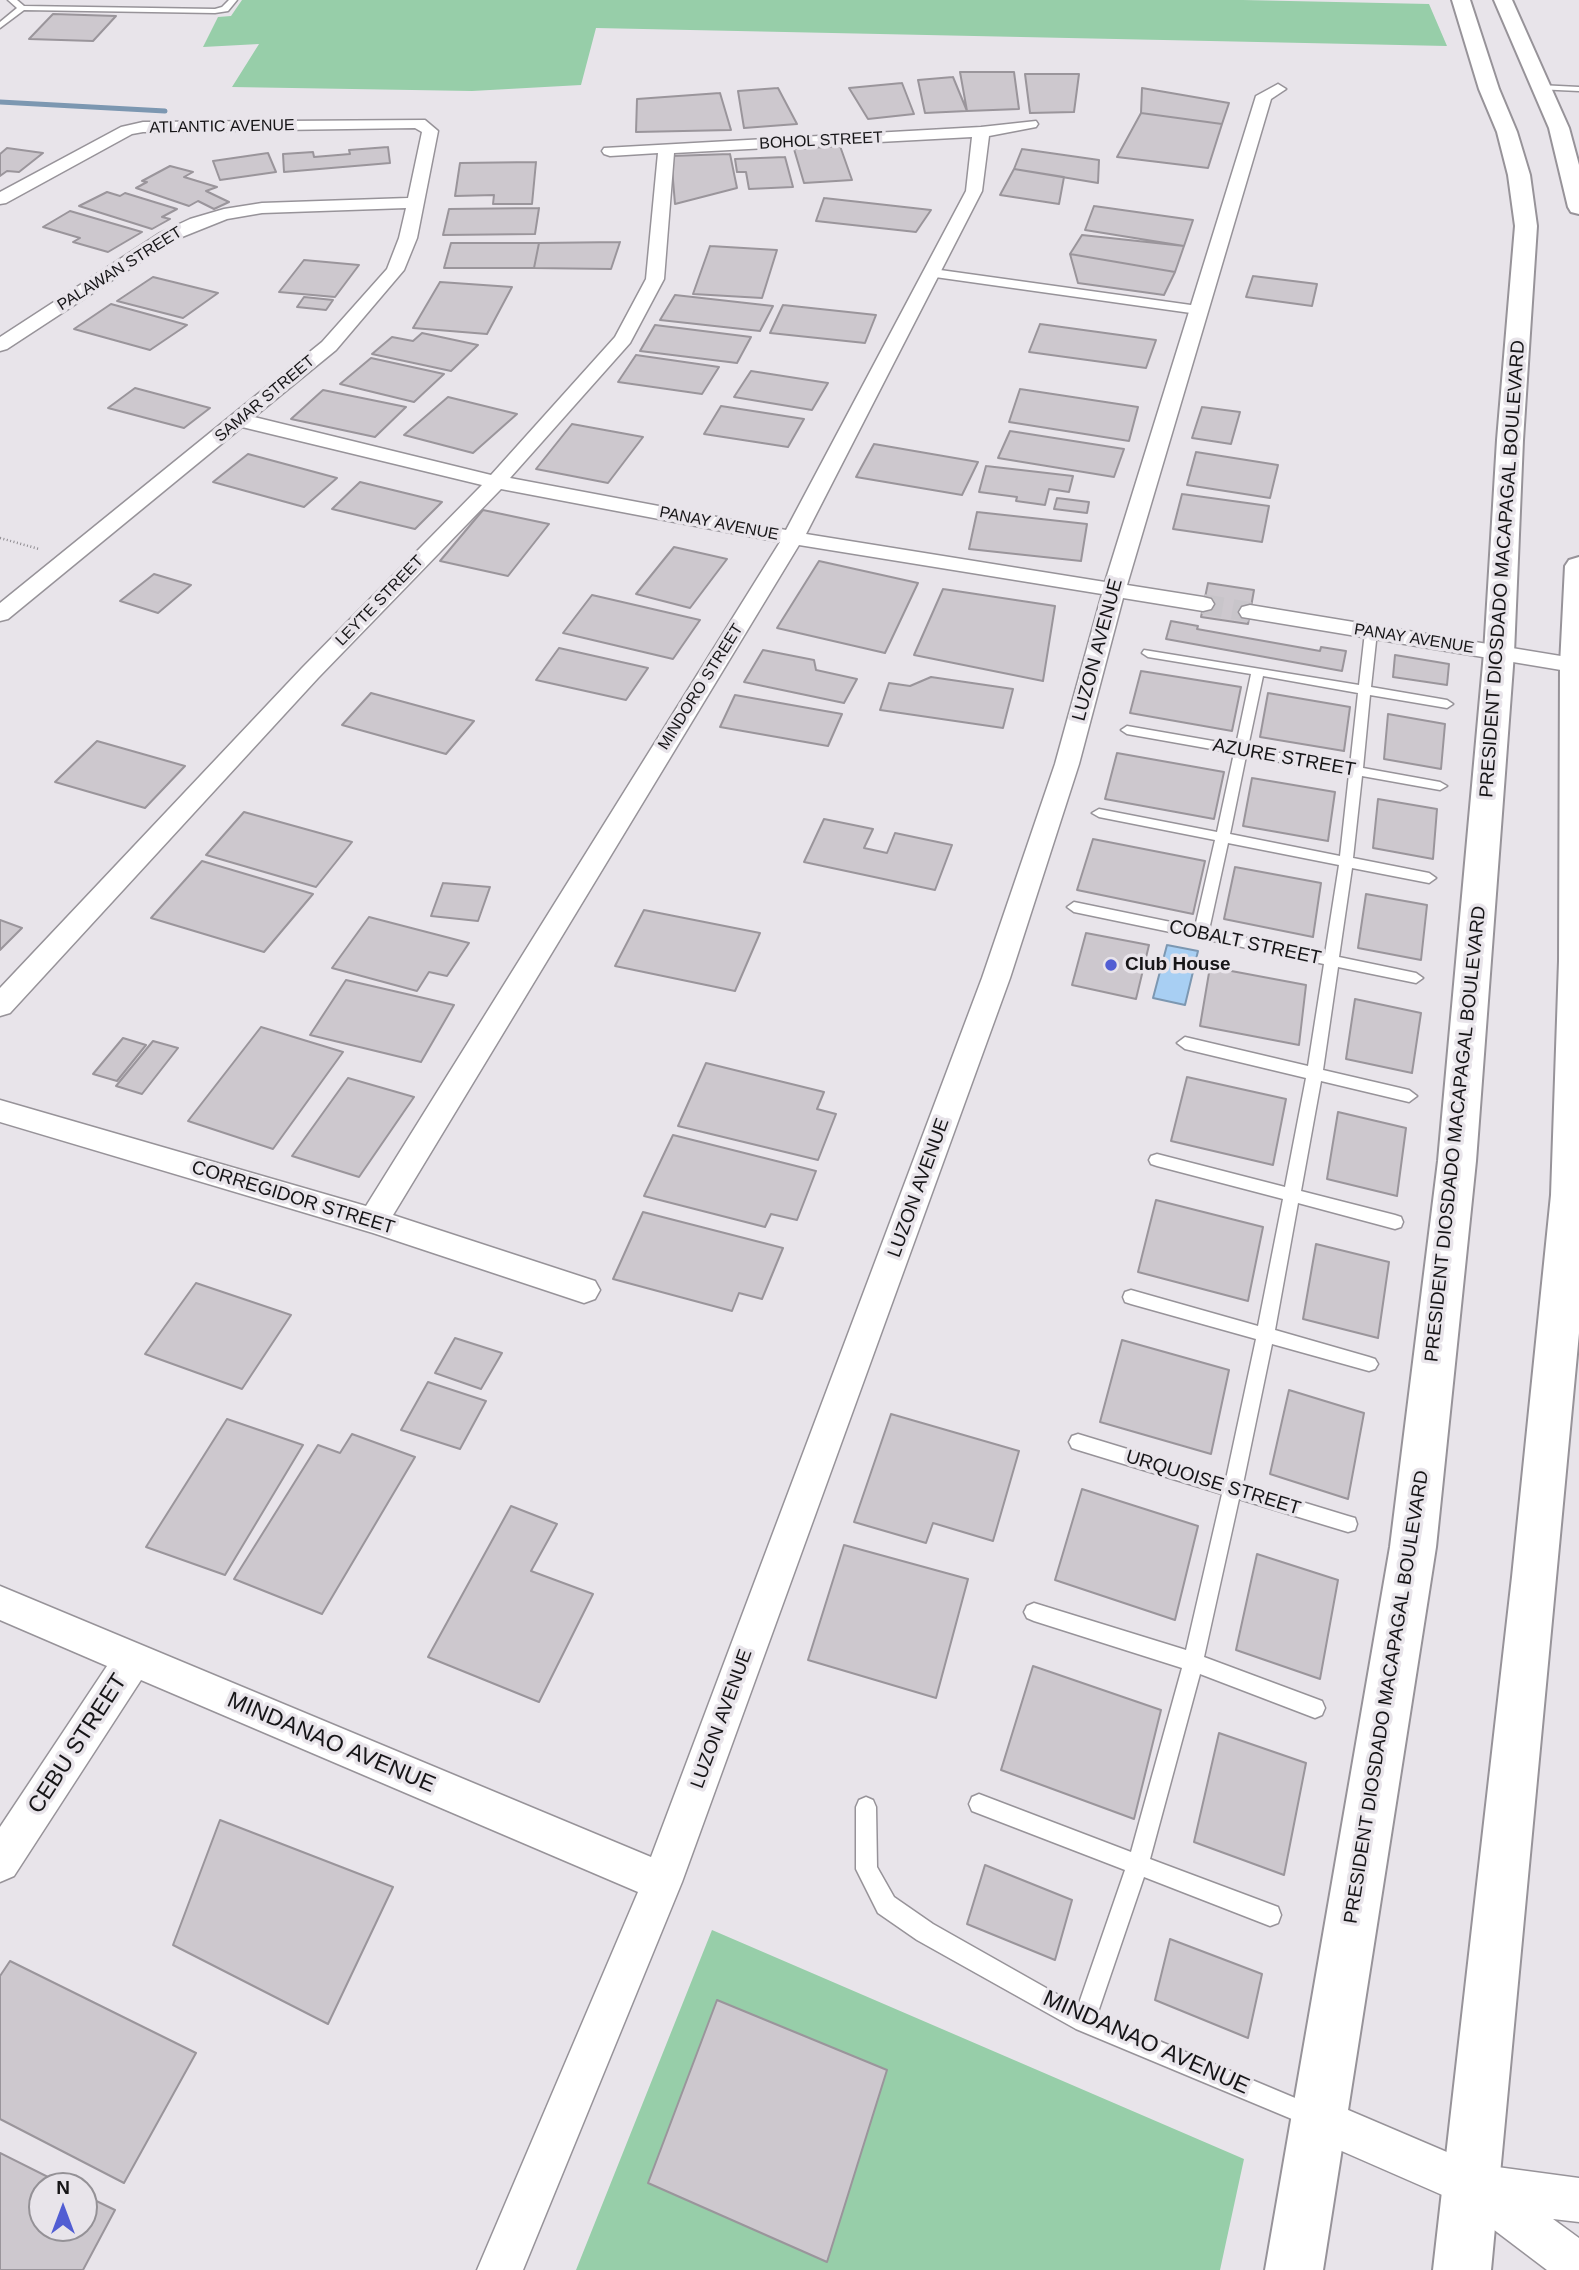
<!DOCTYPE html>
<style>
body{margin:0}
#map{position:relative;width:1579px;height:2270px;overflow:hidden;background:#e8e4ea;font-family:Helvetica,sans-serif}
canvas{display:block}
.north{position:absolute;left:28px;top:2172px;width:70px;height:70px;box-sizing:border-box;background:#e8e4ea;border:2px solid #949196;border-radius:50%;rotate:0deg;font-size:19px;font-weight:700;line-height:28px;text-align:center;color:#161517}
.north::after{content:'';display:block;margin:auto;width:24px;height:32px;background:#515dd3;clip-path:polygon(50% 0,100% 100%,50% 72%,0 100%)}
</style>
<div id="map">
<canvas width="1579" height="2270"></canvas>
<div class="north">N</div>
</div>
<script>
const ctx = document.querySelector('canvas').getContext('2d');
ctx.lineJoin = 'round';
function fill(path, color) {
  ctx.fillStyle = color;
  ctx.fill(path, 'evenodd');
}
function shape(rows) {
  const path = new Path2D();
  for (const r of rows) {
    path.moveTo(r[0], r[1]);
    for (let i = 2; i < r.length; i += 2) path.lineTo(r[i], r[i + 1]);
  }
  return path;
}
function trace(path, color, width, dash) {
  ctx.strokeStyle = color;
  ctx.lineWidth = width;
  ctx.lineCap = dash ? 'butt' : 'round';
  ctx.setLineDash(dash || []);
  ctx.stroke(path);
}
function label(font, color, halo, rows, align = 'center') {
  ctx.font = font + ' Helvetica,sans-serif';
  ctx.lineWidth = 7;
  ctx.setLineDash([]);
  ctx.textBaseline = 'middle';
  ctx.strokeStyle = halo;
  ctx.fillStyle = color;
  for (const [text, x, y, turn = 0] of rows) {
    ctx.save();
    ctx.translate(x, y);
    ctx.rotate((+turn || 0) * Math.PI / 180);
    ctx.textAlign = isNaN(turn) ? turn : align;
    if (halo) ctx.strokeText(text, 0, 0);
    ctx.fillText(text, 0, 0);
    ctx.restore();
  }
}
const green = shape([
 [242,0,1243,0,1429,4,1447,46,596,28,581,85,472,91,232,87,259,44,203,47,218,17,231,16],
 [712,1930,1244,2159,1220,2270,576,2270]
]);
const water = shape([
 [1167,945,1198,951,1185,1005,1153,998,1167,945]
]);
const stream = shape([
 [0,102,165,111]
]);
const building = shape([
 [53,14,116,16,93,41,29,39,53,14],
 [960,72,1014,72,1019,109,967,111,960,72],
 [1025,74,1079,74,1074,112,1030,113,1025,74],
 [953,77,967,111,925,113,918,80,953,77],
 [902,83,914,114,868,119,849,88,902,83],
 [778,88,797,124,744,128,738,91,778,88],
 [1142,88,1229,103,1222,124,1141,113,1142,88],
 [720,93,731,130,636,132,637,99,720,93],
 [1141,113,1222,124,1208,168,1117,157,1141,113],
 [840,146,852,180,804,183,794,149,840,146],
 [388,147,390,163,284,172,283,154,313,152,314,157,350,154,349,150,388,147],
 [7,148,43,153,19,172,7,171,0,176,0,154,7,148],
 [1022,149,1099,160,1098,183,1014,169,1022,149],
 [268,153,276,172,220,180,213,161,268,153],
 [730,154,737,188,675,204,671,156,730,154],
 [785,157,793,187,749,189,746,172,737,172,735,159,785,157],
 [536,162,532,204,493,204,494,195,455,196,460,163,536,162],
 [170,166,193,172,184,177,217,187,206,191,229,202,214,209,198,201,189,206,136,188,147,182,142,181,170,166],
 [1014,169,1064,177,1059,204,1000,195,1014,169],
 [107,192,120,196,125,193,177,209,162,217,170,219,152,229,79,206,107,192],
 [824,198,931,210,916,232,816,221,824,198],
 [1094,206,1193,220,1184,246,1085,230,1094,206],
 [539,208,535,234,443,235,449,209,539,208],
 [70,211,142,232,108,252,73,242,80,238,43,227,70,211],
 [1082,235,1184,246,1175,272,1070,254,1082,235],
 [620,242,611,269,534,268,539,243,620,242],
 [451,243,539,243,534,268,444,268,451,243],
 [710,246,777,250,762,298,693,294,710,246],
 [1070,254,1175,272,1164,295,1078,283,1070,254],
 [304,260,359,265,335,297,279,292,304,260],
 [1253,276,1317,284,1312,306,1246,297,1253,276],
 [153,277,218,293,183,318,117,301,153,277],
 [440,282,512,287,487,334,413,328,440,282],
 [675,295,773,306,760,331,660,320,675,295],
 [304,297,333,300,326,310,297,307,304,297],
 [111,304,187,325,150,350,74,329,111,304],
 [783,305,876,315,865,343,770,333,783,305],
 [1040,324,1156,340,1146,368,1029,352,1040,324],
 [655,325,751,337,737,363,640,351,655,325],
 [422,333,478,345,451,371,372,354,392,337,413,341,422,333],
 [636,355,719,367,702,394,618,382,636,355],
 [371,358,444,374,414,402,340,384,371,358],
 [751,371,828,383,812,410,734,397,751,371],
 [135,388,210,408,184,428,108,408,135,388],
 [1020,389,1138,407,1129,441,1009,422,1020,389],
 [323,390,406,407,375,437,291,419,323,390],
 [448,397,517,414,473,453,404,435,448,397],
 [721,406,804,419,788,447,704,434,721,406],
 [1202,407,1240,412,1231,444,1192,438,1202,407],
 [572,424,643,437,608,483,536,469,572,424],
 [1010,431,1124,449,1114,477,998,458,1010,431],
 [874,444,978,462,962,495,856,477,874,444],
 [1196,452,1278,465,1270,498,1187,485,1196,452],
 [248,454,337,478,304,507,213,482,248,454],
 [986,466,1073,476,1069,492,1049,489,1045,505,1016,501,1017,497,979,492,986,466],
 [360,482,442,502,415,529,332,509,360,482],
 [1182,494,1269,506,1262,542,1173,529,1182,494],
 [1057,498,1089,502,1087,513,1054,509,1057,498],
 [483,510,549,524,508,576,440,561,483,510],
 [977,512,1087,524,1081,561,969,549,977,512],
 [674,547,727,559,690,608,636,594,674,547],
 [819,561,918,583,885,653,777,628,819,561],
 [154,574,191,585,158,613,120,601,154,574],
 [1208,583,1254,590,1248,624,1201,617,1208,583],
 [943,589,1055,606,1043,681,914,655,943,589],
 [592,595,700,620,673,659,563,633,592,595],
 [1171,621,1198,626,1197,629,1320,651,1321,647,1346,651,1342,671,1166,639,1171,621],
 [559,648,648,668,626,700,536,680,559,648],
 [763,650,814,660,816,670,857,679,844,703,744,682,763,650],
 [1395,655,1449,664,1447,685,1393,677,1395,655],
 [1141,671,1241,687,1232,731,1130,713,1141,671],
 [931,677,1013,689,1003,728,880,710,889,683,910,686,931,677],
 [371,693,474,721,446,754,342,725,371,693],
 [1268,693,1350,707,1344,751,1260,737,1268,693],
 [735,695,842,714,828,746,720,727,735,695],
 [1388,714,1445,724,1441,769,1384,759,1388,714],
 [97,741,185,766,145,808,55,782,97,741],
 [1117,753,1224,772,1214,819,1105,799,1117,753],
 [1252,778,1335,792,1328,841,1243,826,1252,778],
 [1378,799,1437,809,1433,859,1373,848,1378,799],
 [244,812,352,842,316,887,206,855,244,812],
 [824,819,873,829,864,848,887,853,895,833,952,845,935,890,804,862,824,819],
 [1093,839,1205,861,1193,914,1077,890,1093,839],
 [202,861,313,894,264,952,151,918,202,861],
 [1235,867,1321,883,1313,937,1224,919,1235,867],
 [443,883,490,887,478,921,431,916,443,883],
 [1366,894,1427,905,1421,960,1358,948,1366,894],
 [644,910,760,933,735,991,615,966,644,910],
 [369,917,469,943,447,976,429,972,417,991,332,968,369,917],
 [0,920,22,928,0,950,0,920],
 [1086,933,1149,945,1136,999,1072,985,1086,933],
 [1210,967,1306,985,1299,1045,1200,1026,1210,967],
 [346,980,454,1005,421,1062,310,1035,346,980],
 [1355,999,1421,1013,1412,1073,1346,1059,1355,999],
 [261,1027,343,1052,273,1149,188,1121,261,1027],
 [123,1038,146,1045,117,1081,93,1074,123,1038],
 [153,1041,178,1048,142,1094,116,1086,153,1041],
 [706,1063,824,1092,817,1109,836,1114,818,1160,678,1126,706,1063],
 [1187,1077,1286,1099,1273,1165,1171,1141,1187,1077],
 [348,1078,414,1097,359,1177,292,1156,348,1078],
 [1338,1112,1406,1128,1397,1196,1327,1179,1338,1112],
 [673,1135,816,1171,797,1220,771,1214,765,1227,644,1196,673,1135],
 [1156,1200,1263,1227,1248,1301,1138,1272,1156,1200],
 [643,1212,783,1248,762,1299,739,1293,732,1311,613,1279,643,1212],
 [1316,1244,1389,1262,1378,1338,1303,1319,1316,1244],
 [196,1283,291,1315,242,1389,145,1354,196,1283],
 [455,1338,502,1353,481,1389,435,1373,455,1338],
 [1122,1340,1229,1370,1211,1454,1100,1422,1122,1340],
 [428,1382,486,1401,460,1449,401,1430,428,1382],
 [1289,1390,1364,1413,1348,1499,1270,1474,1289,1390],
 [891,1414,1019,1451,993,1541,933,1523,926,1543,854,1522,891,1414],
 [227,1419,303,1445,225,1575,146,1547,227,1419],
 [352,1434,415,1457,322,1614,234,1579,318,1445,340,1453,352,1434],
 [1082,1489,1198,1526,1175,1620,1055,1580,1082,1489],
 [511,1506,557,1524,531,1571,593,1594,539,1702,428,1657,511,1506],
 [844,1545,968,1579,936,1698,808,1660,844,1545],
 [1257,1554,1338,1580,1320,1679,1236,1650,1257,1554],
 [1033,1666,1161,1710,1134,1819,1001,1770,1033,1666],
 [1219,1733,1306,1763,1284,1875,1194,1842,1219,1733],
 [220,1820,393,1887,328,2024,173,1945,220,1820],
 [985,1865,1072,1900,1055,1960,967,1924,985,1865],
 [1170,1939,1262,1974,1248,2038,1155,2000,1170,1939],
 [10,1961,196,2053,124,2183,0,2119,0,1976,10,1961],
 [717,2000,887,2070,827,2262,648,2183,717,2000],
 [0,2153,66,2186,42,2186,42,2228,84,2228,84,2195,115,2210,83,2270,0,2270,0,2153]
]);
const minorTunnel = shape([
 [1203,604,1250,612]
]);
const path = shape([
 [0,538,39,549]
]);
const service = shape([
 [8,0,17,0,24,6,215,9,222,7,229,0,237,0,228,11,215,13,24,10,0,28,0,22,17,8,8,0],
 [1539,85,1579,87,1579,91,1536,89,1535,87,1539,85],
 [1371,628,1377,632,1371,687,1447,700,1453,704,1447,708,1370,695,1363,768,1440,782,1447,786,1440,790,1362,776,1353,858,1429,873,1436,878,1429,883,1352,868,1339,957,1416,973,1423,978,1416,983,1338,967,1323,1070,1409,1090,1417,1096,1409,1102,1321,1081,1301,1191,1395,1215,1401,1217,1403,1222,1401,1227,1395,1229,1298,1203,1275,1330,1369,1357,1375,1359,1378,1364,1375,1369,1369,1371,1272,1344,1243,1484,1348,1516,1355,1518,1357,1524,1355,1530,1348,1532,1239,1499,1204,1657,1322,1701,1325,1708,1322,1715,1315,1718,1200,1674,1150,1859,1278,1907,1281,1915,1278,1923,1270,1926,1144,1877,1097,2015,1319,2108,1322,2116,1319,2124,1311,2127,1076,2029,917,1940,878,1913,856,1869,856,1807,859,1800,866,1797,873,1800,876,1807,877,1867,894,1897,933,1924,1078,2006,1125,1870,972,1811,969,1804,972,1797,979,1794,1131,1852,1182,1668,1034,1621,1027,1618,1024,1612,1027,1606,1034,1603,1186,1650,1222,1494,1078,1450,1072,1448,1069,1442,1072,1436,1078,1434,1226,1479,1256,1339,1131,1304,1125,1302,1123,1297,1125,1292,1131,1290,1258,1326,1283,1199,1157,1166,1151,1164,1149,1160,1151,1156,1157,1154,1285,1187,1306,1078,1185,1049,1177,1043,1185,1037,1308,1066,1324,964,1074,912,1067,907,1074,902,1195,927,1215,840,1099,817,1092,813,1099,809,1217,832,1234,753,1127,734,1121,730,1127,726,1236,745,1251,674,1148,657,1142,653,1144,650,1359,685,1365,632,1371,628],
 [1263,676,1358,693,1350,766,1248,747,1263,676],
 [1246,756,1349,774,1340,856,1230,834,1246,756],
 [1228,843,1339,865,1325,954,1209,930,1228,843]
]);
const pedestrian = shape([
 [933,269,1198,306,1205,310,1198,314,928,276,928,270,933,269]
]);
const minor = shape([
 [1278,84,1286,89,1271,99,1127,585,1203,597,1211,599,1214,604,1211,609,1203,611,1123,598,1079,764,1010,978,682,1882,523,2270,477,2270,638,1892,141,1680,14,1876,0,1882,0,1827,107,1666,0,1620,0,1586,651,1857,982,978,1055,764,1102,594,799,545,393,1215,595,1281,600,1290,595,1299,584,1303,373,1233,0,1122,0,1100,366,1206,780,542,501,489,318,678,10,1013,0,1016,0,988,302,668,482,485,242,427,8,619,0,621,0,603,322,342,387,269,399,238,406,208,262,213,227,219,172,241,7,349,0,351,0,337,160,233,190,219,224,209,262,203,408,198,422,132,415,128,143,132,132,134,6,203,0,204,0,192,121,127,143,122,425,120,438,131,417,238,404,270,336,350,254,417,491,475,615,337,646,279,658,153,610,156,604,154,602,151,604,148,981,127,1036,121,1038,124,1036,127,989,136,982,191,806,534,1105,582,1256,96,1278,84],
 [972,137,966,191,786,530,510,478,630,343,664,279,674,153,972,137],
 [1250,605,1579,659,1579,673,1242,617,1239,612,1242,607,1250,605],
 [1320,2098,1475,2164,1579,2178,1579,2222,1553,2219,1579,2238,1579,2270,1547,2270,1456,2201,1305,2135,1298,2120,1305,2105,1320,2098]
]);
const secondary = shape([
 [1452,0,1470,0,1499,89,1517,132,1530,175,1537,226,1523,440,1514,653,1476,1161,1436,1547,1323,2270,1265,2270,1390,1547,1438,1161,1484,653,1497,440,1515,226,1508,175,1497,132,1479,89,1452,0],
 [1494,0,1512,0,1569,128,1579,165,1579,214,1571,212,1568,207,1549,128,1494,0],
 [1579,557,1579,1333,1491,2270,1433,2270,1512,1577,1551,1195,1559,961,1560,665,1565,566,1569,560,1579,557]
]);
const markers = [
 [1111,965,7,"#515dd3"]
];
const farStreetnames = [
 ["ATLANTIC AVENUE",222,127,-1],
 ["BOHOL STREET",821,141,-3],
 ["PALAWAN STREET",120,269,-32],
 ["SAMAR STREET",265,399,-40],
 ["PANAY AVENUE",719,524,11],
 ["LEYTE STREET",380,601,-46],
 ["PANAY AVENUE",1414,639,9],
 ["MINDORO STREET",701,687,-58]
];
const streetNames = [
 ["PRESIDENT DIOSDADO MACAPAGAL BOULEVARD",1503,569,-86],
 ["LUZON AVENUE",1098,650,-75],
 ["AZURE STREET",1284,758,10],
 ["COBALT STREET",1245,943,12],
 ["PRESIDENT DIOSDADO MACAPAGAL BOULEVARD",1456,1134,-84],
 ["LUZON AVENUE",919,1188,-70],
 ["CORREGIDOR STREET",293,1198,17],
 ["URQUOISE STREET",1213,1483,17],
 ["PRESIDENT DIOSDADO MACAPAGAL BOULEVARD",1387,1697,-81],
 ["LUZON AVENUE",722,1719,-70]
];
const poiNames = [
 ["Club House",1125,965]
];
const nearStreetnames = [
 ["MINDANAO AVENUE",331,1743,23],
 ["CEBU STREET",78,1744,-57],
 ["MINDANAO AVENUE",1146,2043,24]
];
fill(green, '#97cea9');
fill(water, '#a8cff3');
trace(water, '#7c97b1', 2);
trace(stream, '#7c97b1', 5);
fill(building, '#cdc8ce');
trace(building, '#9a959b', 2);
trace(minorTunnel, '#c8c5ca', 20, [20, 10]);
trace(service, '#979399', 3);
trace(pedestrian, '#979399', 3);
trace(minor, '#979399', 3);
trace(secondary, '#979399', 4);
trace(path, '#8e8b90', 2.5, [1, 2.5]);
fill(service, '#fff');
fill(pedestrian, '#fff');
fill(minor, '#fff');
fill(secondary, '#fff');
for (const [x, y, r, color] of markers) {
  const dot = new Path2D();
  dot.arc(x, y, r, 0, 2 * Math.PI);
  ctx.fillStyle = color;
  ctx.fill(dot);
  trace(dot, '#e8e4ea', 2.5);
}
label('16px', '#161517', '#e8e4ea', farStreetnames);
label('19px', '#161517', '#e8e4ea', streetNames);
label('bold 19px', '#161517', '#e8e4ea', poiNames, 'left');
label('23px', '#161517', '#e8e4ea', nearStreetnames);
</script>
